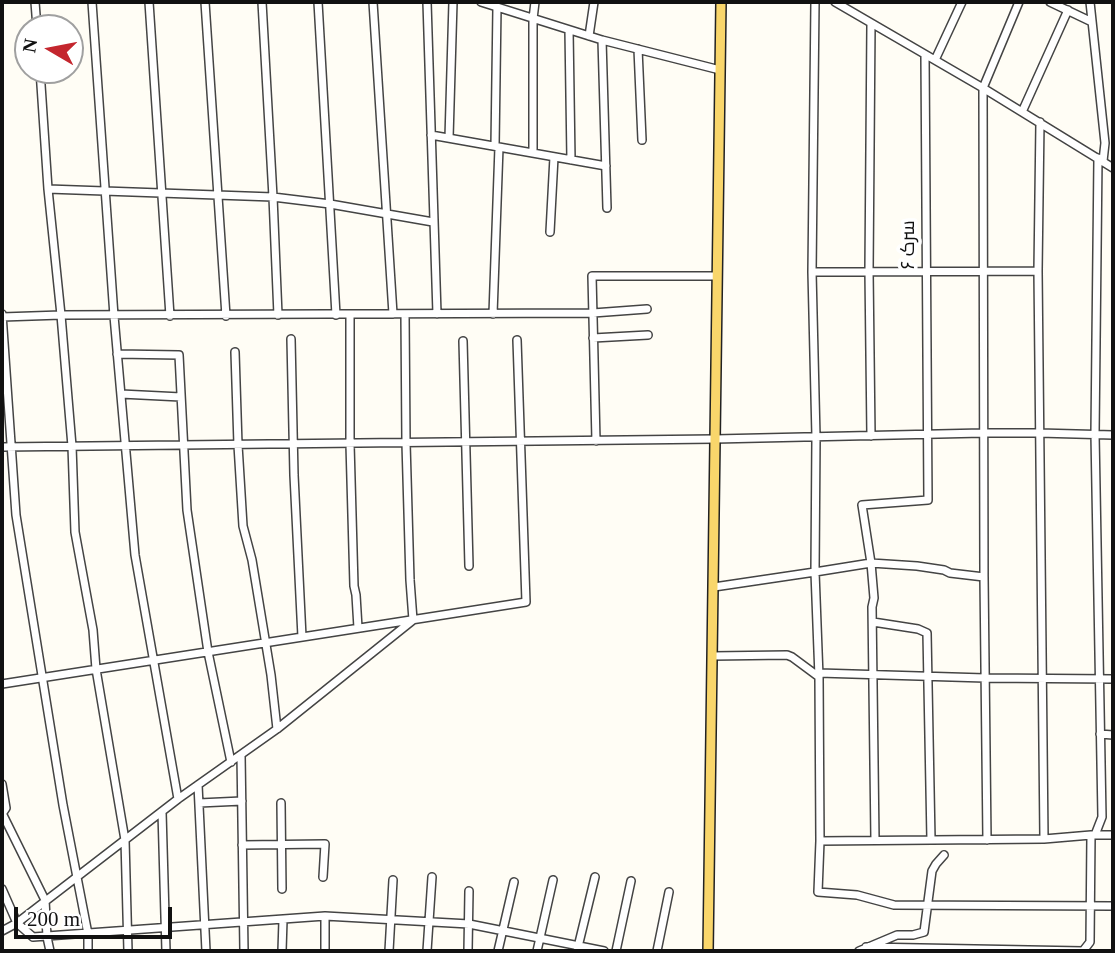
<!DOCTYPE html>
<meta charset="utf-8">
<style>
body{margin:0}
#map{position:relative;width:1115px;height:953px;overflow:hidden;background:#fffdf5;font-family:Georgia,serif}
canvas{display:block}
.frame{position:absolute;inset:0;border:4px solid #111;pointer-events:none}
.north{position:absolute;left:14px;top:14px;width:70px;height:70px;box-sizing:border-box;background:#fff;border:2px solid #a0a0a0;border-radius:50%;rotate:280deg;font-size:19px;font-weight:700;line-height:28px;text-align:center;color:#111}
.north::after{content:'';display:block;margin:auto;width:24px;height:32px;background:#c4262e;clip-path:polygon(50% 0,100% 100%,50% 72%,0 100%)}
.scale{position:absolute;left:14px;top:907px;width:158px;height:32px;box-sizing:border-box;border:4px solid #111;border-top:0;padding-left:9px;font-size:21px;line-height:24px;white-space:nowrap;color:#111;-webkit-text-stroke:5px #fff;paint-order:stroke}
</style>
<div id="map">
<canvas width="1115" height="953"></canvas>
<div class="frame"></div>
<div class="north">N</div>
<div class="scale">200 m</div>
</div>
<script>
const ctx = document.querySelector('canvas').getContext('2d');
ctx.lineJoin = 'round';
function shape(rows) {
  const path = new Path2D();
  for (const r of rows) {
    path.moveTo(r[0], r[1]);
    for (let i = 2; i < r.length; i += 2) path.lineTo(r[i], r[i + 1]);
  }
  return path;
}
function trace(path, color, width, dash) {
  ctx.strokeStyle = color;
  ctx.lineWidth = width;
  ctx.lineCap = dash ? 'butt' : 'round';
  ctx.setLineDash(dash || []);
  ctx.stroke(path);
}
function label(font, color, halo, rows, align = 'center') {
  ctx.font = font + ' Georgia,Cairo,serif';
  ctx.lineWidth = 7;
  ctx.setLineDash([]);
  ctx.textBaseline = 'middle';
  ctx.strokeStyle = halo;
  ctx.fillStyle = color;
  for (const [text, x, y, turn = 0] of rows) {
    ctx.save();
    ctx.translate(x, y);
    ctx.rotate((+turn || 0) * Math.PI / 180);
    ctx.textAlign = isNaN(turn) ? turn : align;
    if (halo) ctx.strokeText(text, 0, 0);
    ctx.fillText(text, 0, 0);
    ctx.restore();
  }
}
const minor = shape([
 [35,2,37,28],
 [92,2,114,316,135,555,178,799],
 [149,2,170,316],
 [205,2,226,316],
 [262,2,273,197,278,315],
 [318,2,336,315],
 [373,2,393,314],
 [427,2,437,314],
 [481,2,602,40,720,70],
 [835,2,983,88,1113,168],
 [1050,2,1092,22],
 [1090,2,1105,143,1103,161],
 [569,30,571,160],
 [589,36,594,2],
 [602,40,607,208],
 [638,49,642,140],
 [925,55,928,500,862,505,871,563,815,572,819,677,820,841,818,892,857,895,894,905,1113,906],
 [935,60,962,2],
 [40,70,48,189,61,315,72,446,75,532,93,630,96,669,125,840,128,951],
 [1022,112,1068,10],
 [1040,122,1038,271,1044,839],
 [431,135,606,166],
 [449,138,453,2],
 [495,146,497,7],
 [533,153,533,19,535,2],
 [48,189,273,197,330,204,433,222],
 [550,232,554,157],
 [812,272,1038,271],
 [2,314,16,515,63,805,88,934,88,951],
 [493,314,499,147],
 [350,315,350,444,354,586,356,595,358,628],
 [2,317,61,315,593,313,647,309],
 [593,338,648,335],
 [291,339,294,475,302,637],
 [463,341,469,566],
 [235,352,238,445,243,526,252,560,271,675,277,729],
 [117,354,179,355,187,510,208,652,231,762],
 [121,394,181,397],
 [871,436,869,271,871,24],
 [596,441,592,276,717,276],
 [2,447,715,439,983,433,1039,433,1113,435],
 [714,587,815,572,816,437,812,272,815,2],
 [873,622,918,629,927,633,931,840],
 [713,656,787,655,792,657,819,677],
 [819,673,985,678,1113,679],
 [2,684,526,602,517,340],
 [1100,734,1113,735],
 [241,755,244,951],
 [2,784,6,808,2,814],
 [198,785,206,951],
 [199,803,242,801],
 [281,803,282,889],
 [162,812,166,951],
 [2,813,45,900,47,937,50,951],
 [1095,835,1102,817,1095,434,1098,158],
 [875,840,872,607,874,598,871,563,917,566,944,570,950,573,984,577],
 [987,840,984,577,983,88,1019,2],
 [820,841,1044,839,1091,835,1113,835],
 [242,845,325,844,323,877],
 [2,889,17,923,33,937,325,916,469,924,604,951],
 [2,931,17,923,178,799,277,729,413,620,410,580,406,443,405,314],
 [866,947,1083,951,1090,942,1091,835],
 [282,951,283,920],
 [325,951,325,916],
 [389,951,393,880],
 [427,951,432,877],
 [468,951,469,891],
 [498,951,514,882],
 [537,951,553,880],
 [577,951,595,877],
 [616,951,631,881],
 [657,951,669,892],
 [859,951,897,935,913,935,924,932,932,871,936,864,944,855]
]);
const major = shape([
 [708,951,721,2]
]);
const streetNames = [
 ["سرک ۶",910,245,-90]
];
trace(minor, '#444', 10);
trace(major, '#222', 12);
trace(minor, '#fff', 7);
trace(major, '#f9d66b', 9);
label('19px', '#111', '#fff', streetNames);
</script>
